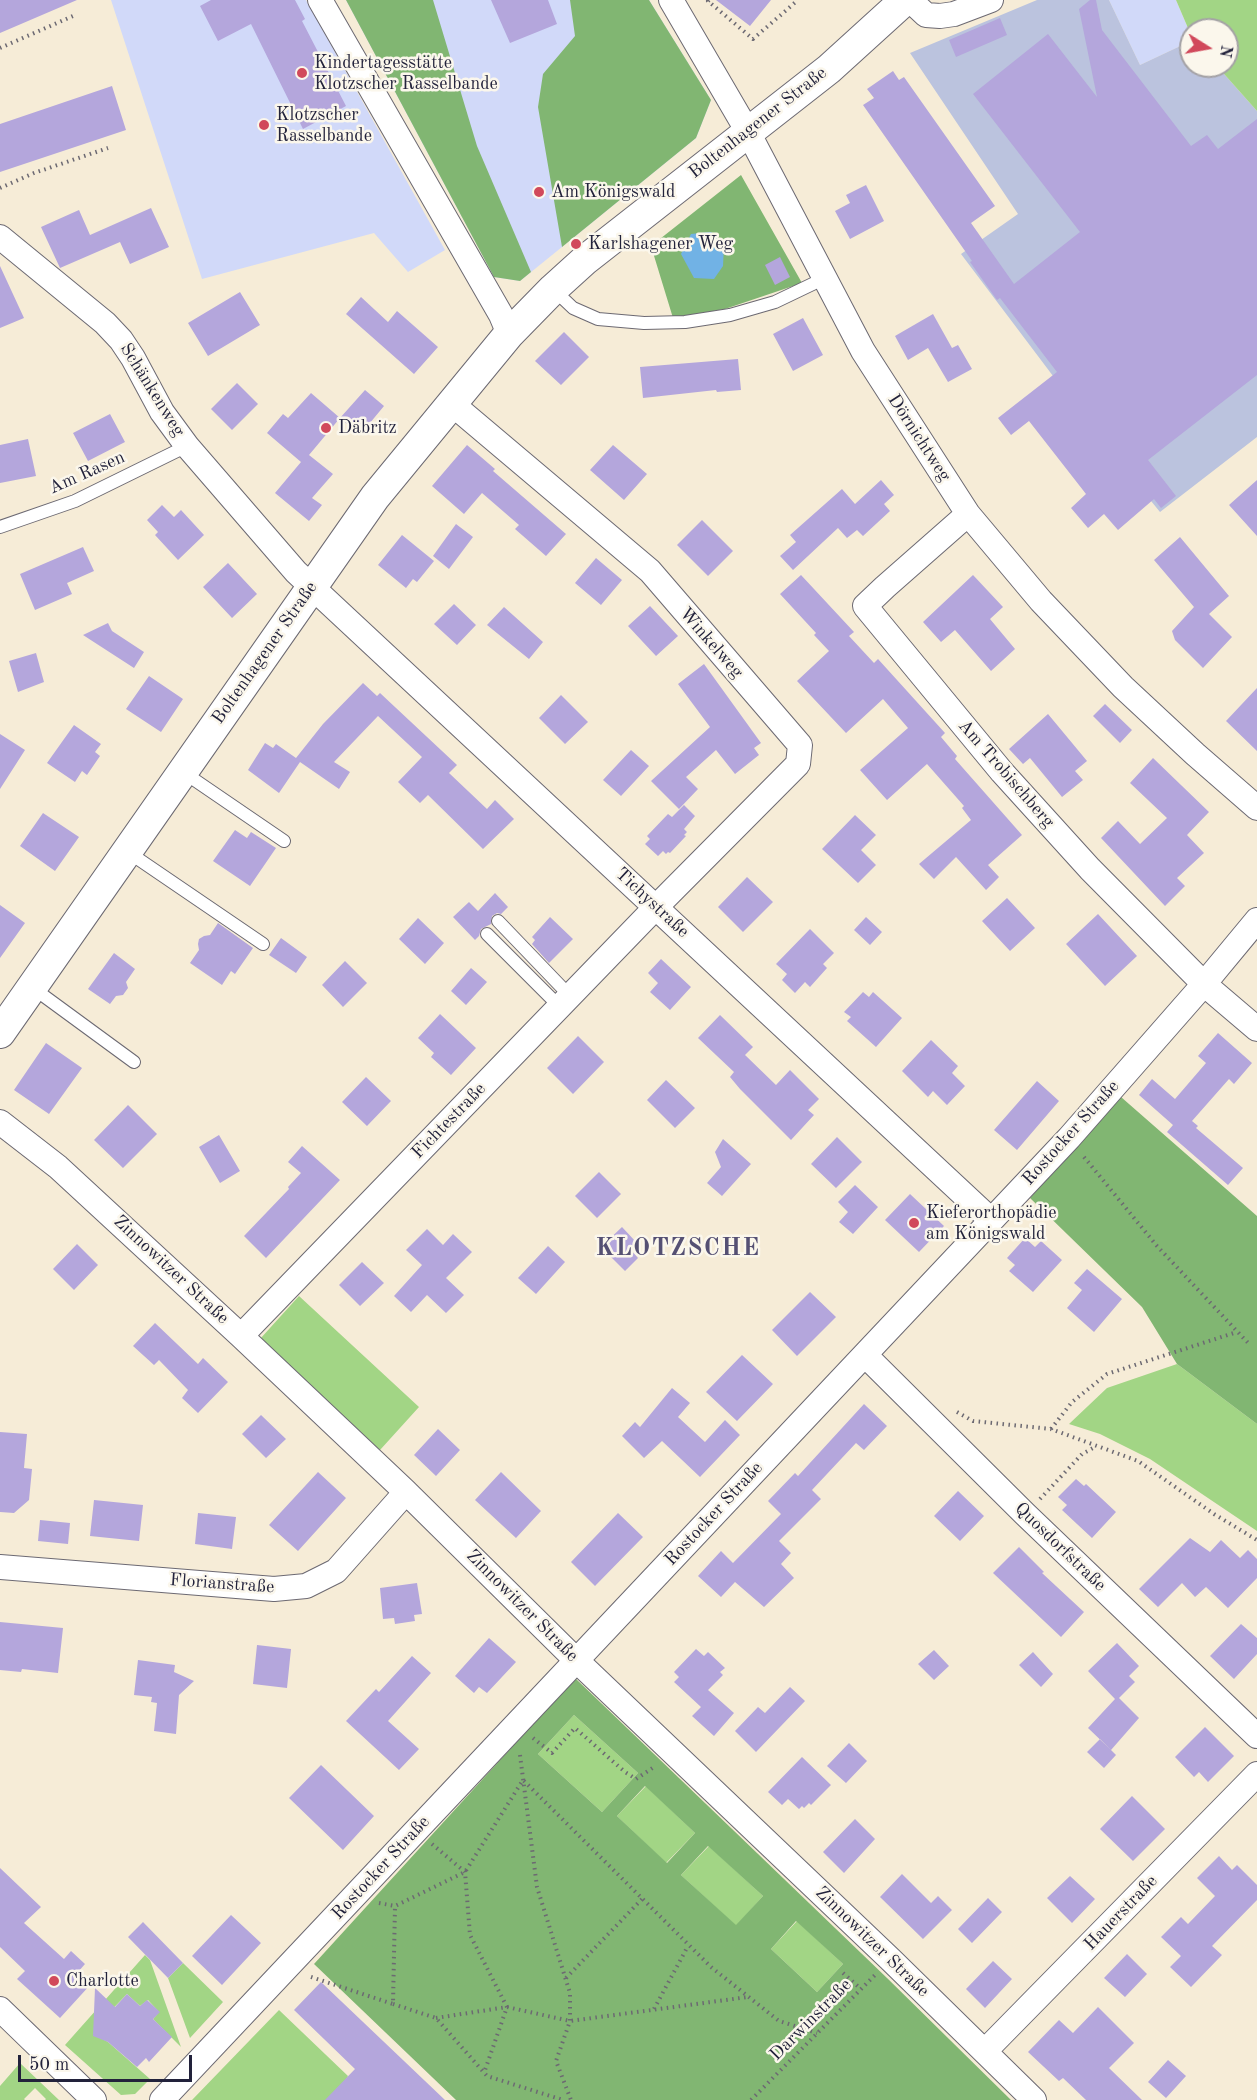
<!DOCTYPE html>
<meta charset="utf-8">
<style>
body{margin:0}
#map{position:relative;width:1257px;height:2100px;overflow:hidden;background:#f6ecd7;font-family:"Old Standard TT",serif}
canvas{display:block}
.north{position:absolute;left:1179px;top:18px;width:60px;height:60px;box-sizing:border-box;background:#fbf7ec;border:2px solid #a4a2a5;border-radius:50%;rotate:101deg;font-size:16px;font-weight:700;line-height:24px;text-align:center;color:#22223b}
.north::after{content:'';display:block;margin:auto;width:21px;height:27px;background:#d1495b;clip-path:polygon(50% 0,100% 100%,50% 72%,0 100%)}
.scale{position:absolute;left:18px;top:2055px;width:174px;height:27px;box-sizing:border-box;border:3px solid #22223b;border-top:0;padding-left:8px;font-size:18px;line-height:21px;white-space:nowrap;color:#22223b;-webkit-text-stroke:4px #fbf7ec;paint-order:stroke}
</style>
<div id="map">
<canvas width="1257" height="2100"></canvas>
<div class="north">N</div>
<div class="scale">50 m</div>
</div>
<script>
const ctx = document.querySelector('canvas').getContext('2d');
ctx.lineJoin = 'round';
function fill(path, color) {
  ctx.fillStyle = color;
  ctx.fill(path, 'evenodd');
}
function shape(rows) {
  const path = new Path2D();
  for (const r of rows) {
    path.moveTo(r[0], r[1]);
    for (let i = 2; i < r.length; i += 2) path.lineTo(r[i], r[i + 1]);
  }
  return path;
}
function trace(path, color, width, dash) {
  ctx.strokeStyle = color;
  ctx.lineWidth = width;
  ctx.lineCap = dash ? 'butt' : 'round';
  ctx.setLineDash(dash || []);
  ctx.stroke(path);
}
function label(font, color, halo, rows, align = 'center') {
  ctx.font = font + ' "Old Standard TT",serif';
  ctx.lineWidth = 5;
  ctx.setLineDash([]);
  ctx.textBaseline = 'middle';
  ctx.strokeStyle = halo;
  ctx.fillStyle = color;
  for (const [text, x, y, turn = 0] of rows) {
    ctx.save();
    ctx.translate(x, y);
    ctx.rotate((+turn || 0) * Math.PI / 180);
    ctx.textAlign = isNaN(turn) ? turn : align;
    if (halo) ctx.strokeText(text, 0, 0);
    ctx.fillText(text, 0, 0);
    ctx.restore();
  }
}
const built = shape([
 [111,0,306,0,445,250,408,272,374,233,202,279],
 [346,0,649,0,711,100,696,138,562,247,520,281,494,277],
 [1109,0,1176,0,1191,35,1191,41,1140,65]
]);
const industrial = shape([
 [1037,0,1109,0,1140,65,1191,41,1191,66,1217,66,1257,111,1257,437,1160,512,1099,437,961,254,1018,214,910,53]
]);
const green = shape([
 [1176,0,1257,0,1257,111,1217,66,1227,66,1227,30,1191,30,1191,35],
 [299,1296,419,1407,380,1450,260,1339],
 [1177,1364,1257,1424,1257,1531,1150,1459,1100,1434,1069,1424,1107,1388],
 [574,1715,638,1773,602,1812,538,1754],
 [646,1786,695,1833,666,1863,617,1816],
 [709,1846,763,1896,736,1926,681,1875],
 [797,1921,843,1964,817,1992,771,1949],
 [145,1955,150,1960,181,2047,153,2019,159,2012,148,2000,140,2006,127,1994,98,2024,99,2037,108,2042,150,2079,135,2094,121,2095,65,2045],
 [183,1963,223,2002,190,2038,168,1978],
 [279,2010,348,2076,335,2100,192,2100],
 [20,2063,59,2100,45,2100,46,2099,35,2088,24,2099,25,2100,0,2100,0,2086]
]);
const forest = shape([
 [346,0,433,0,477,146,531,272,520,281,494,277],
 [570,0,649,0,711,100,696,138,562,247,538,107,543,74,575,36],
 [741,175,802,283,725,309,673,318,651,246],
 [1121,1097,1257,1216,1257,1424,1177,1364,1142,1307,1030,1198],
 [575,1678,887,1978,1011,2100,456,2100,314,1964],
 [574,1715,638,1773,602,1812,538,1754],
 [645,1786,695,1833,667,1863,617,1816],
 [708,1846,763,1896,736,1925,681,1875],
 [796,1921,843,1964,817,1992,771,1949]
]);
const water = shape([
 [711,232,724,245,723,266,714,279,694,278,681,254,691,234]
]);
const building = shape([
 [0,0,77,0,0,33],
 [211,0,295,0,305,19,302,21,346,106,303,129,251,24,218,41,200,6],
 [491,0,548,0,557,24,510,43],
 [716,0,771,0,750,26],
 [1090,0,1096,0,1102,30,1191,146,1207,135,1218,149,1257,119,1257,375,1148,460,1176,496,1161,508,1154,499,1118,530,1104,514,1088,528,1071,508,1086,494,1029,421,1011,435,998,418,1057,372,1000,298,997,300,970,262,972,261,863,105,874,98,867,89,893,71,899,80,904,77,995,206,971,223,1014,284,1080,232,973,94,1048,34,1097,97,1079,9],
 [1000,18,1007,35,956,57,949,40],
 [112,86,126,130,0,172,0,124],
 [866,185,884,221,850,239,835,211,850,203,846,195],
 [151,208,169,247,130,264,120,242,60,268,41,227,79,210,90,235],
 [780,257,790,277,775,285,765,265],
 [0,266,24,318,0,328],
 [240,292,260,325,208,356,188,323],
 [361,297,388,322,397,311,438,347,414,374,346,314],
 [933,314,952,348,958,345,972,369,948,382,928,348,908,360,895,336],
 [803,318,823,355,793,371,773,334],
 [564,332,589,357,561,385,535,361],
 [738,359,741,390,717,392,716,390,643,398,640,367],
 [237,383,258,404,232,430,211,409],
 [365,390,384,406,360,435,340,418],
 [311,393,340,418,309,455,333,474,312,498,322,505,309,521,275,493,301,462,267,433,283,414,288,418],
 [110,414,125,442,88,461,73,433],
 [28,439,36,476,0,483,0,445],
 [467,445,495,469,493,471,566,534,546,556,515,529,519,525,482,493,464,514,432,486],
 [613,445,647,474,624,500,590,470],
 [881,480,894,495,884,504,890,511,863,536,857,530,847,538,838,528,793,570,780,556,796,542,790,535,842,489,855,504],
 [1257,480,1257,536,1229,505],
 [162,505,174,517,181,510,204,535,178,560,155,535,158,532,147,520],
 [702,520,733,551,708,576,677,545],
 [456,524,473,537,449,569,433,556],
 [402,535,434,561,417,582,413,579,406,588,378,565],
 [1180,537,1229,596,1209,614,1232,637,1203,668,1175,640,1172,631,1194,607,1154,560],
 [83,547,94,571,67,583,72,594,35,610,20,574],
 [596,558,622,580,601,605,575,583],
 [228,563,257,594,232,618,203,587],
 [801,575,854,632,849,636,874,663,878,659,945,733,941,737,957,756,955,759,1022,835,988,865,999,877,986,890,956,857,934,879,919,864,971,820,962,808,964,806,927,764,887,800,860,770,908,728,883,699,846,733,797,681,829,651,814,635,816,633,780,594],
 [973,575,1003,607,990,619,1015,649,991,671,955,630,941,642,923,622],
 [454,604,476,625,457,645,434,624],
 [650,606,678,636,656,656,628,626],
 [504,607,543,642,529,659,487,625],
 [108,623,112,631,144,652,134,668,83,635],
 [36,653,44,682,18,692,9,661],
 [704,664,761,743,754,748,759,755,735,774,716,750,686,777,698,789,679,809,651,781,710,727,678,684],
 [149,676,183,699,161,732,126,709],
 [363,683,377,696,380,693,457,765,449,773,487,809,495,800,514,819,483,849,428,795,420,803,398,782,422,757,378,716,334,762,350,772,339,789,300,762,279,793,248,770,265,743,273,748,276,744,296,758,323,724],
 [1257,688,1257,751,1226,721],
 [561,695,588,722,565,744,539,718],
 [1105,704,1132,730,1120,743,1093,716],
 [1048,714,1087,761,1075,771,1083,780,1062,797,1030,758,1023,764,1009,749],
 [74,725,101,744,95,752,100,756,87,775,82,771,75,782,47,763],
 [0,734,25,750,0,789],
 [631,750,649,766,621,796,603,780],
 [1153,758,1209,812,1187,835,1204,853,1177,878,1185,886,1165,906,1101,838,1118,821,1140,844,1167,818,1130,783],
 [684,805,695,816,684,829,687,832,684,835,686,836,670,853,668,852,666,854,663,851,658,856,645,844,650,839,647,836,668,814,672,817],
 [43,813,79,837,55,871,20,846],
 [855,815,876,835,861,850,876,865,858,883,822,849],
 [235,830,247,838,251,832,276,848,250,886,213,861],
 [747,877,773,902,743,932,718,907],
 [495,893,508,907,501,914,497,913,492,916,491,924,481,929,479,936,475,940,453,917,469,902,478,911],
 [1007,898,1035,928,1010,951,982,921],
 [0,905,25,923,0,958],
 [1098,914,1137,956,1105,986,1066,944],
 [550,917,573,939,549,963,532,944,535,940,532,937],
 [866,917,882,932,870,945,854,930],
 [418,918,444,943,425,964,399,939],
 [218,923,253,948,235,974,231,971,222,985,190,963,199,950,198,944,199,939,204,936,210,935],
 [810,929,834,953,823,964,827,968,810,987,805,982,795,993,782,980,787,974,776,964],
 [281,938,307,957,296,973,269,955],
 [114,953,135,969,126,982,128,988,123,995,116,996,110,1004,88,989],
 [661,959,691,987,670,1010,650,992,658,983,648,973],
 [345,961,367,983,343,1007,322,985],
 [471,968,487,982,466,1005,451,991],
 [863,992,869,997,873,992,902,1018,876,1047,847,1021,851,1017,844,1012],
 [440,1014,476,1048,451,1075,431,1057,434,1053,418,1038],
 [720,1015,753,1047,745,1055,776,1085,790,1070,819,1099,808,1110,814,1115,791,1140,740,1089,730,1077,734,1072,698,1038],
 [1218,1033,1252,1063,1234,1084,1229,1079,1192,1121,1198,1126,1196,1128,1243,1168,1228,1185,1167,1132,1173,1125,1139,1095,1152,1079,1175,1099,1206,1063,1198,1056],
 [578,1036,604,1062,573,1094,547,1068],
 [931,1040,958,1066,952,1073,965,1086,947,1105,933,1091,928,1097,902,1071],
 [46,1043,82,1068,49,1114,14,1090],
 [366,1077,391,1101,367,1126,342,1102],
 [666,1080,695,1108,675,1128,647,1100],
 [1037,1081,1059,1101,1017,1150,994,1130],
 [128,1105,157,1134,123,1168,94,1140],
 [219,1135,240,1171,220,1183,199,1147],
 [837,1137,862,1162,836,1188,811,1164],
 [723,1139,751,1164,722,1196,707,1183,721,1167,715,1152],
 [302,1146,340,1180,266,1258,244,1236,289,1189,288,1187,301,1173,288,1162],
 [599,1172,621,1194,597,1218,575,1196],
 [855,1185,878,1207,853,1234,839,1222,848,1212,838,1202],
 [910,1194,944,1226,919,1252,885,1220],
 [622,1227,636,1242,630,1249,638,1258,625,1271,601,1247],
 [427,1229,443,1245,453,1234,472,1252,446,1278,464,1295,446,1313,427,1295,411,1312,394,1296,422,1265,406,1250],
 [1025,1238,1035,1247,1041,1241,1062,1260,1033,1292,1009,1271,1015,1265,1007,1258],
 [77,1244,98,1265,74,1290,53,1269],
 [548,1246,565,1262,536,1294,518,1278],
 [362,1262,384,1283,360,1306,339,1285],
 [1087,1269,1122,1299,1094,1332,1067,1308,1082,1290,1074,1283],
 [810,1292,836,1317,797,1356,772,1330],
 [155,1323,198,1364,203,1358,228,1382,198,1413,182,1398,188,1390,159,1360,154,1365,133,1346],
 [742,1355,773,1384,737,1421,706,1392],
 [672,1388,690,1403,678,1417,705,1442,725,1420,740,1435,700,1477,662,1441,644,1458,622,1436,635,1422,640,1427],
 [864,1404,887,1426,864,1450,856,1443,812,1490,821,1499,779,1541,791,1553,781,1564,794,1578,764,1607,735,1582,721,1597,698,1576,721,1551,733,1563,781,1514,768,1501,795,1473,798,1476],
 [261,1415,286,1439,266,1458,242,1434],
 [438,1429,460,1450,436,1476,414,1455],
 [0,1432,27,1434,24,1468,32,1469,29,1500,14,1513,0,1512],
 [318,1472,346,1498,298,1551,269,1525],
 [501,1472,541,1511,516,1538,475,1500],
 [1076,1479,1084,1486,1086,1484,1116,1512,1092,1538,1062,1510,1067,1505,1058,1497],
 [958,1491,984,1516,960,1541,934,1516],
 [94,1500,143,1505,139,1541,90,1536],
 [198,1513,236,1517,232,1549,195,1544],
 [618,1513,643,1537,595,1586,571,1562],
 [40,1520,70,1523,68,1544,38,1541],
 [1190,1538,1210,1552,1221,1540,1240,1558,1248,1550,1257,1559,1257,1578,1228,1608,1206,1587,1195,1597,1182,1583,1158,1607,1139,1589],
 [1019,1547,1044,1572,1042,1573,1084,1612,1061,1637,993,1573],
 [417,1583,422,1614,414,1615,415,1621,395,1624,394,1618,383,1619,380,1588],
 [0,1622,63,1628,58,1673,22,1669,21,1672,0,1670],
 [1241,1624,1257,1638,1257,1654,1234,1679,1210,1656],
 [489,1638,516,1662,487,1693,479,1687,474,1693,455,1676],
 [1117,1643,1139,1666,1129,1676,1135,1682,1119,1698,1139,1718,1111,1750,1088,1728,1115,1699,1088,1671],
 [257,1645,291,1649,287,1688,253,1684],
 [696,1649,704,1656,708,1652,725,1668,720,1672,723,1675,708,1690,734,1713,714,1736,692,1716,701,1707,674,1682,679,1677,674,1672],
 [934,1650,949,1666,934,1680,918,1664],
 [1033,1652,1053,1674,1041,1687,1019,1665],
 [412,1656,431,1673,388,1721,419,1749,399,1770,346,1721,376,1689,379,1692],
 [138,1660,175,1665,174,1672,194,1681,179,1695,176,1734,154,1731,157,1703,151,1702,152,1697,134,1695],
 [790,1687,805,1701,756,1752,735,1731,758,1707,765,1713],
 [1205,1727,1234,1756,1208,1782,1199,1772,1194,1777,1175,1757],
 [1100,1739,1116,1755,1104,1768,1087,1752],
 [849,1743,867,1761,846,1783,827,1766],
 [802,1757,831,1785,811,1805,809,1803,804,1808,802,1806,799,1809,788,1799,782,1805,768,1792],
 [321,1765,374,1816,343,1850,289,1798],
 [1132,1796,1165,1829,1133,1861,1100,1829],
 [855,1819,875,1839,844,1873,823,1852],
 [1219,1856,1232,1870,1237,1865,1257,1885,1257,1900,1212,1946,1222,1955,1191,1987,1170,1967,1181,1956,1161,1937,1181,1917,1188,1924,1215,1896,1197,1878],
 [0,1868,41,1907,24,1923,64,1959,71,1951,85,1964,78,1972,91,1984,60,2018,17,1979,25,1971,0,1947],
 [902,1874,931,1903,938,1896,952,1910,923,1939,880,1897],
 [1070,1876,1095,1899,1072,1923,1047,1898],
 [988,1898,1002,1912,972,1943,958,1929],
 [231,1915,261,1943,222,1985,192,1956],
 [143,1922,183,1963,168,1978,128,1937],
 [1127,1954,1147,1974,1125,1997,1104,1978],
 [993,1961,1012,1979,985,2008,966,1989],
 [321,1982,445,2100,325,2100,355,2069,294,2010],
 [95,1988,115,2007,127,1994,140,2006,147,2000,160,2012,153,2019,172,2037,149,2062,146,2058,137,2067,108,2042,93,2036],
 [1098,2007,1134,2043,1109,2068,1142,2100,1086,2100,1063,2078,1059,2081,1028,2052,1059,2020,1073,2033],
 [1168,2060,1186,2076,1166,2098,1148,2082]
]);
const path = shape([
 [709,0,708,1,753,39,798,0],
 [0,48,73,16],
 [0,188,34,173,108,148],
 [1084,1157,1157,1246,1250,1345],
 [957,1412,973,1421,1051,1429,1138,1461,1214,1514,1257,1540],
 [1051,1429,1072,1402,1107,1374,1237,1332],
 [1040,1499,1082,1454,1095,1447],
 [533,1738,552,1753,575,1728,625,1772,636,1779,654,1767],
 [520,1755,537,1887,570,1993,570,2021,556,2061,571,2100],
 [432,1844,465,1872,470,1935,507,2007,484,2073],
 [379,1903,395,1906,465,1872,523,1780,711,1967,779,2021,817,2033],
 [843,1973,861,1989],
 [311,1977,393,2004,395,1906],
 [566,1978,642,1899],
 [393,2004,436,2018,487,2076,563,2100],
 [654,2009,688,1946],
 [436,2018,507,2007,570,2021,748,1997],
 [751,2100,875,1975]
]);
const service = shape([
 [553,289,573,308,598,319,644,323,685,322,730,315,775,302,823,279],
 [0,527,75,501,187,446],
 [183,772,284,841],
 [128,852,263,944],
 [498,921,570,996],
 [487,934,560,1007],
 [33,988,134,1062]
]);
const minor = shape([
 [320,0,501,315,509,334],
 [671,0,748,132,863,351,968,514,1041,601,1123,687,1195,754,1257,808],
 [910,0,926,15,940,16,954,14,991,0],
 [0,237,105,323,121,340,133,358,162,412,187,446,296,572,991,1220],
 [968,514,885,587,865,606,1002,772,1090,869,1204,984,1257,1029],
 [0,1122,58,1167,241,1336,406,1492,576,1660,890,1959,1034,2100],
 [241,1336,656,907,798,764,800,745,650,571,451,403],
 [865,1355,1025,1514,1257,1736],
 [0,1567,274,1589,306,1586,336,1571,406,1492],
 [0,2009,94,2100],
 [985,2051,1257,1774],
 [162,2100,1069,1138,1204,984,1257,920]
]);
const tertiary = shape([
 [0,1033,375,497,509,334,553,289,585,260,829,69,905,0]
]);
const markers = [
 [302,73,6,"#d1495b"],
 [264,125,6,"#d1495b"],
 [539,192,6,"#d1495b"],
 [576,244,6,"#d1495b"],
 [326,428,6,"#d1495b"],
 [914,1223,6,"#d1495b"],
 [54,1981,6,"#d1495b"]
];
const poiNames = [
 ["Kindertagesstätte",314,63],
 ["Klotzscher Rasselbande",314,84],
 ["Klotzscher",276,115],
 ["Rasselbande",276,136],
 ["Am Königswald",551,192],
 ["Karlshagener Weg",588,244],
 ["Däbritz",338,428],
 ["Kieferorthopädie",926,1213],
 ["am Königswald",926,1234],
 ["Charlotte",66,1981]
];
const streetNames = [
 ["Boltenhagener Straße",758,123,-38],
 ["Schänkenweg",152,390,58],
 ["Dörnichtweg",919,438,57],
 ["Am Rasen",87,473,-24],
 ["Winkelweg",711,643,49],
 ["Boltenhagener Straße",265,653,-55],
 ["Am Trobischberg",1006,774,49],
 ["Tichystraße",652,903,43],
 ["Fichtestraße",449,1121,-46],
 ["Rostocker Straße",1071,1133,-48],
 ["Zinnowitzer Straße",171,1270,43],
 ["Rostocker Straße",714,1514,-47],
 ["Quosdorfstraße",1060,1547,44],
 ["Florianstraße",222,1584,4],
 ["Zinnowitzer Straße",522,1606,45],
 ["Rostocker Straße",381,1868,-47],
 ["Hauerstraße",1121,1913,-46],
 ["Zinnowitzer Straße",872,1942,44],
 ["Darwinstraße",811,2020,-45]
];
const districtNames = [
 ["KLOTZSCHE",678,1249]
];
fill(built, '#d1d9f9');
fill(industrial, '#bbc3de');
fill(green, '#a2d585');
fill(forest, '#81b672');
fill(water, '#71b2e5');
fill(building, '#b4a6dc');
trace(service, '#6c6972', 14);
trace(minor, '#6c6972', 26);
trace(tertiary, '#6c6972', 32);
trace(path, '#6c6972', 4, [1.5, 4.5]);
trace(service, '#fff', 12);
trace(minor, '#fff', 24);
trace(tertiary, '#fff', 30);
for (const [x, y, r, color] of markers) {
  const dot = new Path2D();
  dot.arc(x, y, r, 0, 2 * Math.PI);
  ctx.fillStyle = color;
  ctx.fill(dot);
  trace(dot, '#fbf7ec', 2);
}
label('18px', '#22223b', '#fbf7ec', poiNames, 'left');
label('18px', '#22223b', '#fbf7ec', streetNames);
ctx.letterSpacing = '1.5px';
label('bold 24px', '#555073', '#fbf7ec', districtNames);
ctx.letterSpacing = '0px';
</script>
